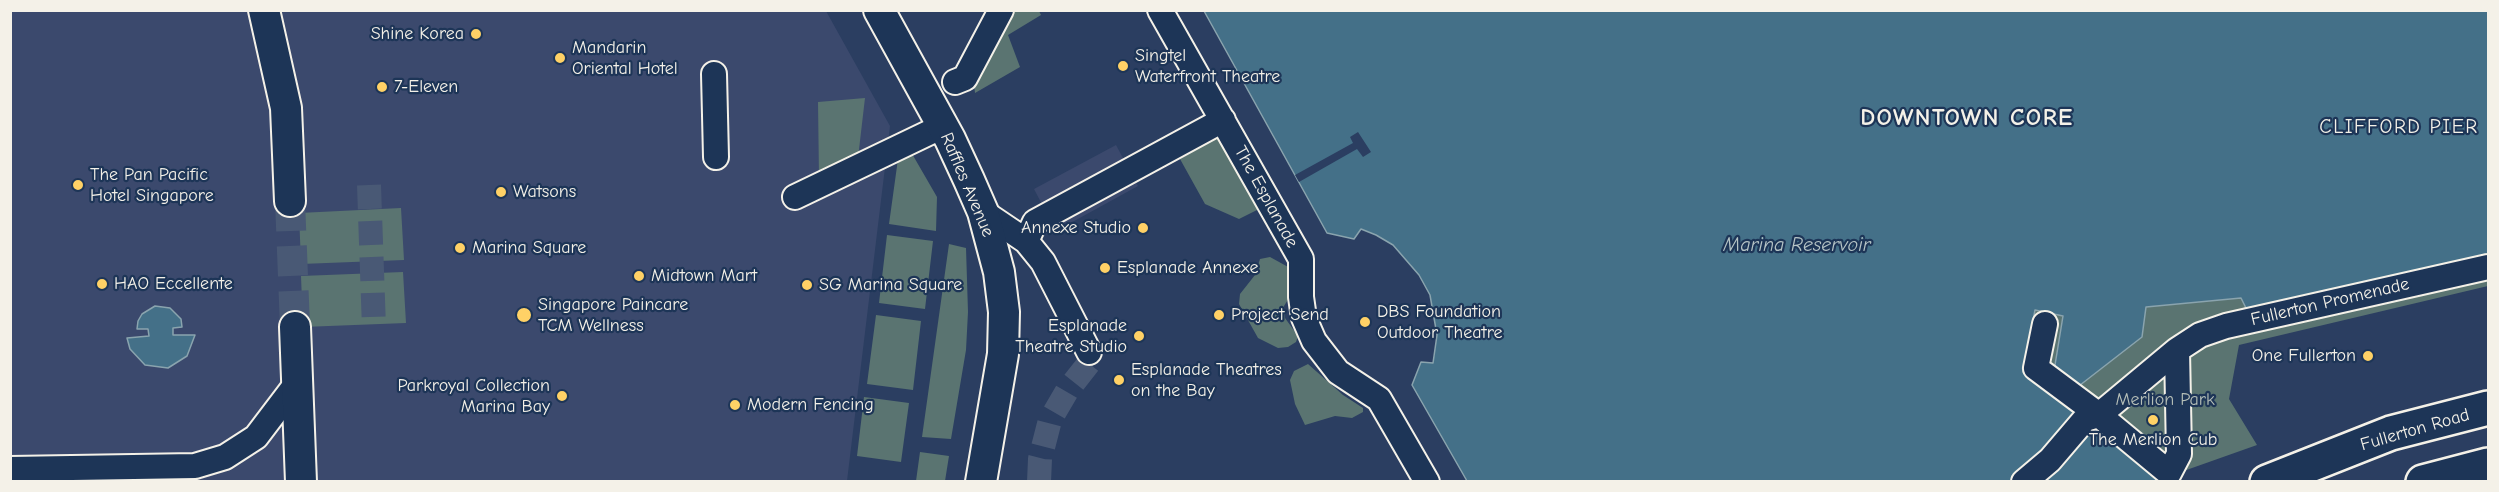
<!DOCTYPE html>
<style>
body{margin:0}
#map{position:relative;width:2499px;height:492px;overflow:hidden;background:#2b3e61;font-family:"Comic Neue",sans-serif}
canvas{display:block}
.frame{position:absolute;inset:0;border:12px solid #f4f1e8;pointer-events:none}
</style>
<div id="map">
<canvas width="2499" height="492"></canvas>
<div class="frame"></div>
</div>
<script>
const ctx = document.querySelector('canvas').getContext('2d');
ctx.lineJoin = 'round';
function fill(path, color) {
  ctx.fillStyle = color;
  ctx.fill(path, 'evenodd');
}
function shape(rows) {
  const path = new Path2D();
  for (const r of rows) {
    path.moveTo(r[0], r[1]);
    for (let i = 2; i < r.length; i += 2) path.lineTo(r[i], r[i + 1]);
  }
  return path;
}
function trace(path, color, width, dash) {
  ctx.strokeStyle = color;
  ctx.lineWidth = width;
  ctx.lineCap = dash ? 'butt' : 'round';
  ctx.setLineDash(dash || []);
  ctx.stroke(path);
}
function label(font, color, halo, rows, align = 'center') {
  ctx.font = font + ' "Comic Neue",sans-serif';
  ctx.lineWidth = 4.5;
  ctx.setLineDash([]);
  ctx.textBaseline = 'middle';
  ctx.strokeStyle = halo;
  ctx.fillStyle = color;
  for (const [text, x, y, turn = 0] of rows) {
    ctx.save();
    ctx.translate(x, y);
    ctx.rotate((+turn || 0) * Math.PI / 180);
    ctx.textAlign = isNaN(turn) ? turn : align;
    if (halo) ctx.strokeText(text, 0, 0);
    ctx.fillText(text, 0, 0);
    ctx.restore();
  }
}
const built = shape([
 [10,11,826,11,890,126,847,481,11,481],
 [1116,145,1138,186,1056,231,1034,189]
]);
const green = shape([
 [1004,11,1039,11,1041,15,1008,35,1020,67,975,93,973,76],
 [865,98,858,158,819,178,818,102],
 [1222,135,1261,208,1239,219,1205,204,1180,159],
 [911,152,937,197,936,231,889,224,898,159],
 [401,208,404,260,301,264,299,213],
 [887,235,933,241,925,309,879,303],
 [949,244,966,248,968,312,966,350,951,439,922,437],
 [1270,257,1290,268,1296,287,1284,306,1285,318,1298,336,1296,342,1288,347,1278,348,1258,338,1239,304,1240,294,1255,275,1260,259],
 [2488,261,2488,286,2239,345,2229,399,2257,445,2161,479,2024,370,2035,309,2063,316,2054,370,2146,307,2241,298,2246,308],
 [403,272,406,323,303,327,301,276],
 [876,315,921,321,913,390,867,384],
 [1308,364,1343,395,1363,408,1363,412,1352,418,1335,416,1305,425,1295,404,1290,380,1294,371],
 [864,397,909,403,901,462,857,456],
 [920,452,949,456,945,481,916,481]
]);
const water = shape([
 [1204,11,2488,11,2488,261,2238,316,2236,311,2246,308,2241,298,2146,307,2142,337,2075,389,2054,371,2063,316,2035,310,2024,370,2161,479,2161,481,1467,481,1412,385,1421,362,1433,363,1437,335,1430,295,1419,275,1393,245,1376,235,1361,229,1354,239,1327,233,1204,11],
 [155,306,170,308,181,319,182,327,173,328,173,335,195,335,187,356,168,368,145,365,130,349,127,338,149,336,148,329,137,329,138,321,142,314,155,306]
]);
const pier = shape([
 [1358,132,1371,152,1363,157,1357,149,1299,182,1295,175,1353,143,1350,137]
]);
const minorTunnel = shape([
 [369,185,374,328],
 [1039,482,1040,459,1050,420,1067,391,1093,358,1089,352]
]);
const majorTunnel = shape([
 [290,201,295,327]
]);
const minor = shape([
 [1160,10,1301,259,1301,297,1304,318,1314,341,1338,372,1379,399,1427,482],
 [714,74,716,157],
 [955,82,965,78,1001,10],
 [795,197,943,126],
 [983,212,1026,241,1043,262,1089,352],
 [1026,241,1035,222,1223,120],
 [2045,324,2036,368,2099,415,2169,473,2179,454,2177,350,2200,335,2226,326,2488,267],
 [10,469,195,466,225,457,256,437,297,383],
 [2024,482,2050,460,2085,419,2099,415,2177,350]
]);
const major = shape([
 [264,10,286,108,290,201],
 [879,10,950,139,969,180,983,212,999,272,1004,312,1003,354,981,482],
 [295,327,301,482]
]);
const highway = shape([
 [2267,482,2391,433,2488,408],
 [2423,482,2488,465]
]);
const markers = [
 [476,34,6,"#ffd166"],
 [560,58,6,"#ffd166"],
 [1123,66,6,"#ffd166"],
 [382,87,6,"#ffd166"],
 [78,185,6,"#ffd166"],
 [501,192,6,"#ffd166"],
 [1143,228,6,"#ffd166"],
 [460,248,6,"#ffd166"],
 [1105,268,6,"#ffd166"],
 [639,276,6,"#ffd166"],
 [102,284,6,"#ffd166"],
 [807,285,6,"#ffd166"],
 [524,315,8,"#ffd166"],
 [1219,315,6,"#ffd166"],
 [1365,322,6,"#ffd166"],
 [1139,336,6,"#ffd166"],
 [2368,356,6,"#ffd166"],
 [1119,380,6,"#ffd166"],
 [562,396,6,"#ffd166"],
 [735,405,6,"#ffd166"],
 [2153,420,6,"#ffd166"]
];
const poiNames = [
 ["Shine Korea",464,34,"right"],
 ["Mandarin",572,48],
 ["Oriental Hotel",572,69],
 ["Singtel",1135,56],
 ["Waterfront Theatre",1135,77],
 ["7-Eleven",394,87],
 ["The Pan Pacific",90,175],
 ["Hotel Singapore",90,196],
 ["Watsons",513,192],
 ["Annexe Studio",1131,228,"right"],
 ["Marina Square",472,248],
 ["Esplanade Annexe",1117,268],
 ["Midtown Mart",651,276],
 ["HAO Eccellente",114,284],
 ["SG Marina Square",819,285],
 ["Singapore Paincare",538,305],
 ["TCM Wellness",538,326],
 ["DBS Foundation",1377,312],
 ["Outdoor Theatre",1377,333],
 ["Project Send",1231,315],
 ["Esplanade",1127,326,"right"],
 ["Theatre Studio",1127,347,"right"],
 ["One Fullerton",2356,356,"right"],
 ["Esplanade Theatres",1131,370],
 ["on the Bay",1131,391],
 ["Parkroyal Collection",550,386,"right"],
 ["Marina Bay",550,407,"right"],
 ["Modern Fencing",747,405],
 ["The Merlion Cub",2153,440,"center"]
];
const streetNames = [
 ["Raffles Avenue",967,185,67],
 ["The Esplanade",1266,197,61],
 ["Fullerton Promenade",2330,302,-13],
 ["Fullerton Road",2415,430,-16]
];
const parkNames = [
 ["Merlion Park",2165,400]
];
const neighbourhoodNames = [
 ["CLIFFORD PIER",2399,127]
];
const waterNames = [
 ["Marina Reservoir",1797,245]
];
const districtNames = [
 ["DOWNTOWN CORE",1967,118]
];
fill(built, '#3b496d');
fill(green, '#5a7471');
fill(water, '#447088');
trace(water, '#8aa4ae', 1.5);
fill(pier, '#2b3e61');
trace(minorTunnel, '#495975', 24, [24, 12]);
trace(majorTunnel, '#495975', 30, [30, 15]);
trace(minor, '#f4f1e8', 28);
trace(major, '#f4f1e8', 34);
trace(highway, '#f4f1e8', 38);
trace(minor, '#1d3557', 24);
trace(major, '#1d3557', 30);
trace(highway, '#1d3557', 33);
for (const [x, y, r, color] of markers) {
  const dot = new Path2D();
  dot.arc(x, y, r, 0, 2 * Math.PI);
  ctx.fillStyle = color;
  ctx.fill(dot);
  trace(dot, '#1d3557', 2);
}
label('18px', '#f4f1e8', '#1d3557', poiNames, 'left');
label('18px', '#f4f1e8', '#1d3557', streetNames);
label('18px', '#b6bfb8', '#1d3557', parkNames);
ctx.letterSpacing = '1.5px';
label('20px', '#f4f1e8', '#1d3557', neighbourhoodNames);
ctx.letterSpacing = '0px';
label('italic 20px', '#b6c4c6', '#1d3557', waterNames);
ctx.letterSpacing = '1.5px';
label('bold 24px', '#f4f1e8', '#1d3557', districtNames);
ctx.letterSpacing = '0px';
</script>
